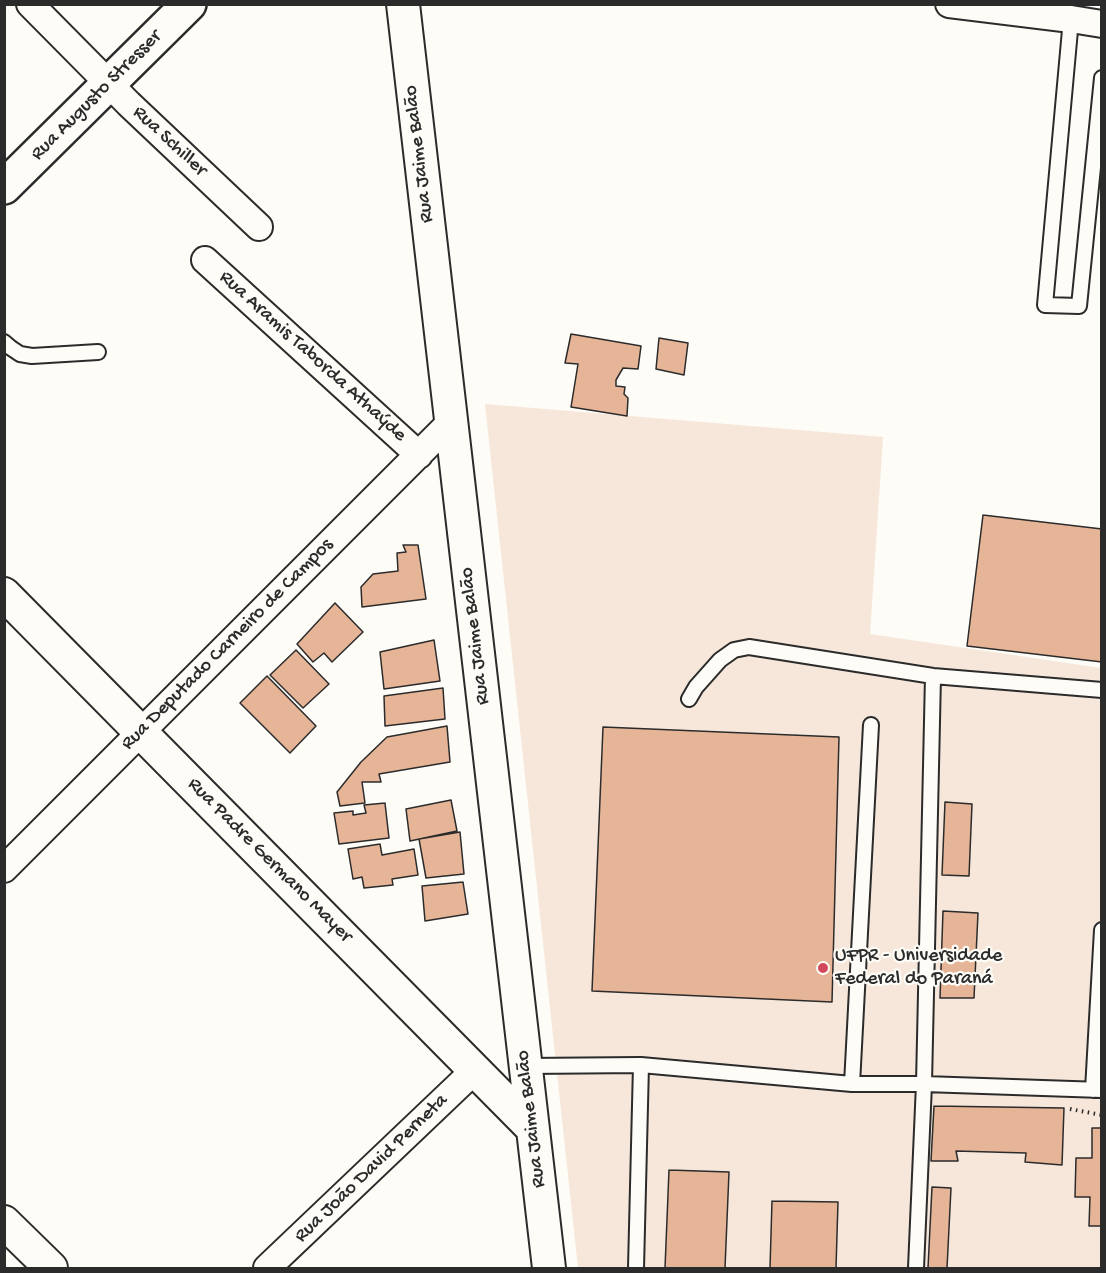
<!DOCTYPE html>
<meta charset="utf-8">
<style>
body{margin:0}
#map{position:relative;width:1106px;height:1273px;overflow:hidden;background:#fdfcf7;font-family:"Gochi Hand",sans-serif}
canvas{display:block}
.frame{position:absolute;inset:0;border:6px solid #2b2b2b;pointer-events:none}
</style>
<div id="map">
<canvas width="1106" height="1273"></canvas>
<div class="frame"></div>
</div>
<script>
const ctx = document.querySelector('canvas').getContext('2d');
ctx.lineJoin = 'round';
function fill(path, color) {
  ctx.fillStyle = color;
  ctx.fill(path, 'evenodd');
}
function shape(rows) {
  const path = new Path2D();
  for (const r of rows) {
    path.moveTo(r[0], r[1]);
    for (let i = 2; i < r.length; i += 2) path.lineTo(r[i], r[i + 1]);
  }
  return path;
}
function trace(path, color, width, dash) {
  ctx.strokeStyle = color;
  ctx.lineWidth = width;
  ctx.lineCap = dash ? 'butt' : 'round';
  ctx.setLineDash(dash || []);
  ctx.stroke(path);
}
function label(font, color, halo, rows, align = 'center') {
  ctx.font = font + ' "Gochi Hand",sans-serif';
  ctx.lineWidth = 4.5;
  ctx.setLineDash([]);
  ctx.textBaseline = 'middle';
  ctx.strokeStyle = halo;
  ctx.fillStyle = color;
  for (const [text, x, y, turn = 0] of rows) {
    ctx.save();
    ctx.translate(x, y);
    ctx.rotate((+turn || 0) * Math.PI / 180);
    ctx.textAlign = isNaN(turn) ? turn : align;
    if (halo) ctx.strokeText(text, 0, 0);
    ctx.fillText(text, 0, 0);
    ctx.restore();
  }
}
const built = shape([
 [485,404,883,437,870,634,1101,668,1101,1268,578,1268]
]);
const building = shape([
 [571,334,641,346,638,369,623,368,616,380,616,386,625,387,624,394,628,398,627,416,571,407,578,364,565,363,571,334],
 [659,338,688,343,684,375,656,369,659,338],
 [983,515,1102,529,1102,662,967,646,983,515],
 [403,545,418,545,426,599,362,607,361,587,373,574,398,571,397,553,406,552,403,545],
 [335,603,363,632,332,662,324,653,313,662,297,644,335,603],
 [434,640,440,681,384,689,380,652,434,640],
 [296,650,329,684,303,708,270,675,296,650],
 [267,676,316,726,290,753,240,703,267,676],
 [443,688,445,719,385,726,384,696,443,688],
 [447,726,450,762,379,774,381,782,362,782,365,803,340,806,337,792,361,762,387,737,447,726],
 [603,727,839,737,832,1002,592,991,603,727],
 [451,800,457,831,410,841,406,809,451,800],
 [945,802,972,804,969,876,942,875,945,802],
 [385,803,389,838,339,844,334,813,353,811,353,815,366,813,364,805,385,803],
 [460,832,464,874,426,878,419,839,460,832],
 [380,844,382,855,414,849,418,875,392,879,393,885,364,888,362,877,353,879,348,849,380,844],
 [463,882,468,914,425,921,422,886,463,882],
 [943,911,978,913,974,998,940,998,943,911],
 [934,1106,1064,1108,1062,1165,1025,1162,1026,1153,956,1151,958,1161,931,1161,934,1106],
 [1092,1128,1102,1128,1102,1226,1089,1226,1090,1197,1075,1197,1076,1158,1092,1158,1092,1128],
 [669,1170,729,1172,725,1268,665,1268,669,1170],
 [932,1187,951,1188,947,1268,928,1268,932,1187],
 [772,1201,838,1202,836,1268,770,1268,772,1201]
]);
const path = shape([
 [1070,1109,1102,1115]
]);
const service = shape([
 [1071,19,1045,305,1079,306,1102,78],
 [4,342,11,348,20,354,32,356,98,352],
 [689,699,696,687,720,660,734,650,749,647,933,676,1102,690],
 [526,1066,641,1065,852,1084,924,1084,1102,1090],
 [852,1084,871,725],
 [1093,1090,1102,930],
 [636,1268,641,1065],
 [916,1268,924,1084,933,676]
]);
const minor = shape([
 [30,4,129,104,259,227],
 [949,4,1071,19,1102,24],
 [205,260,419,455],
 [4,869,451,422],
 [267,1268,475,1070]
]);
const tertiary = shape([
 [403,4,549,1268],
 [4,594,533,1129],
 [4,1222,51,1268]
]);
const secondary = shape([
 [4,187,189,4]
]);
const markers = [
 [823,968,6,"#d1495b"]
];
const streetNames = [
 ["Rua Augusto Stresser",97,96,-45],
 ["Rua Schiller",169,142,43],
 ["Rua Jaime Balão",420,154,-97],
 ["Rua Aramis Taborda Athaýde",312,357,42],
 ["Rua Jaime Balão",476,636,-97],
 ["Rua Deputado Carneiro de Campos",228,645,-45],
 ["Rua Padre Germano Mayer",269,861,45],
 ["Rua Jaime Balão",532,1119,-97],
 ["Rua João David Perneta",372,1169,-44]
];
const poiNames = [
 ["UFPR - Universidade",835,957],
 ["Federal do Paraná",835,980]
];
fill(built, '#f6e7da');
fill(building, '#e6b597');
trace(building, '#2b2b2b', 1.5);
trace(service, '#2b2b2b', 18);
trace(minor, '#2b2b2b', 30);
trace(tertiary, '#2b2b2b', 36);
trace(secondary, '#2b2b2b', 38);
trace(path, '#2b2b2b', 4, [1.5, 4.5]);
trace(service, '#fdfcf7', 14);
trace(minor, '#fdfcf7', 26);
trace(tertiary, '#fdfcf7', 32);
trace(secondary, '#fdfcf7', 33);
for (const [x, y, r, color] of markers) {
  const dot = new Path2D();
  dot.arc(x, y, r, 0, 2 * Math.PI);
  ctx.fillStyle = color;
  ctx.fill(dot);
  trace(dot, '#fdfcf7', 2);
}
label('20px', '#2b2b2b', '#fdfcf7', streetNames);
label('20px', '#2b2b2b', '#fdfcf7', poiNames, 'left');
</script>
